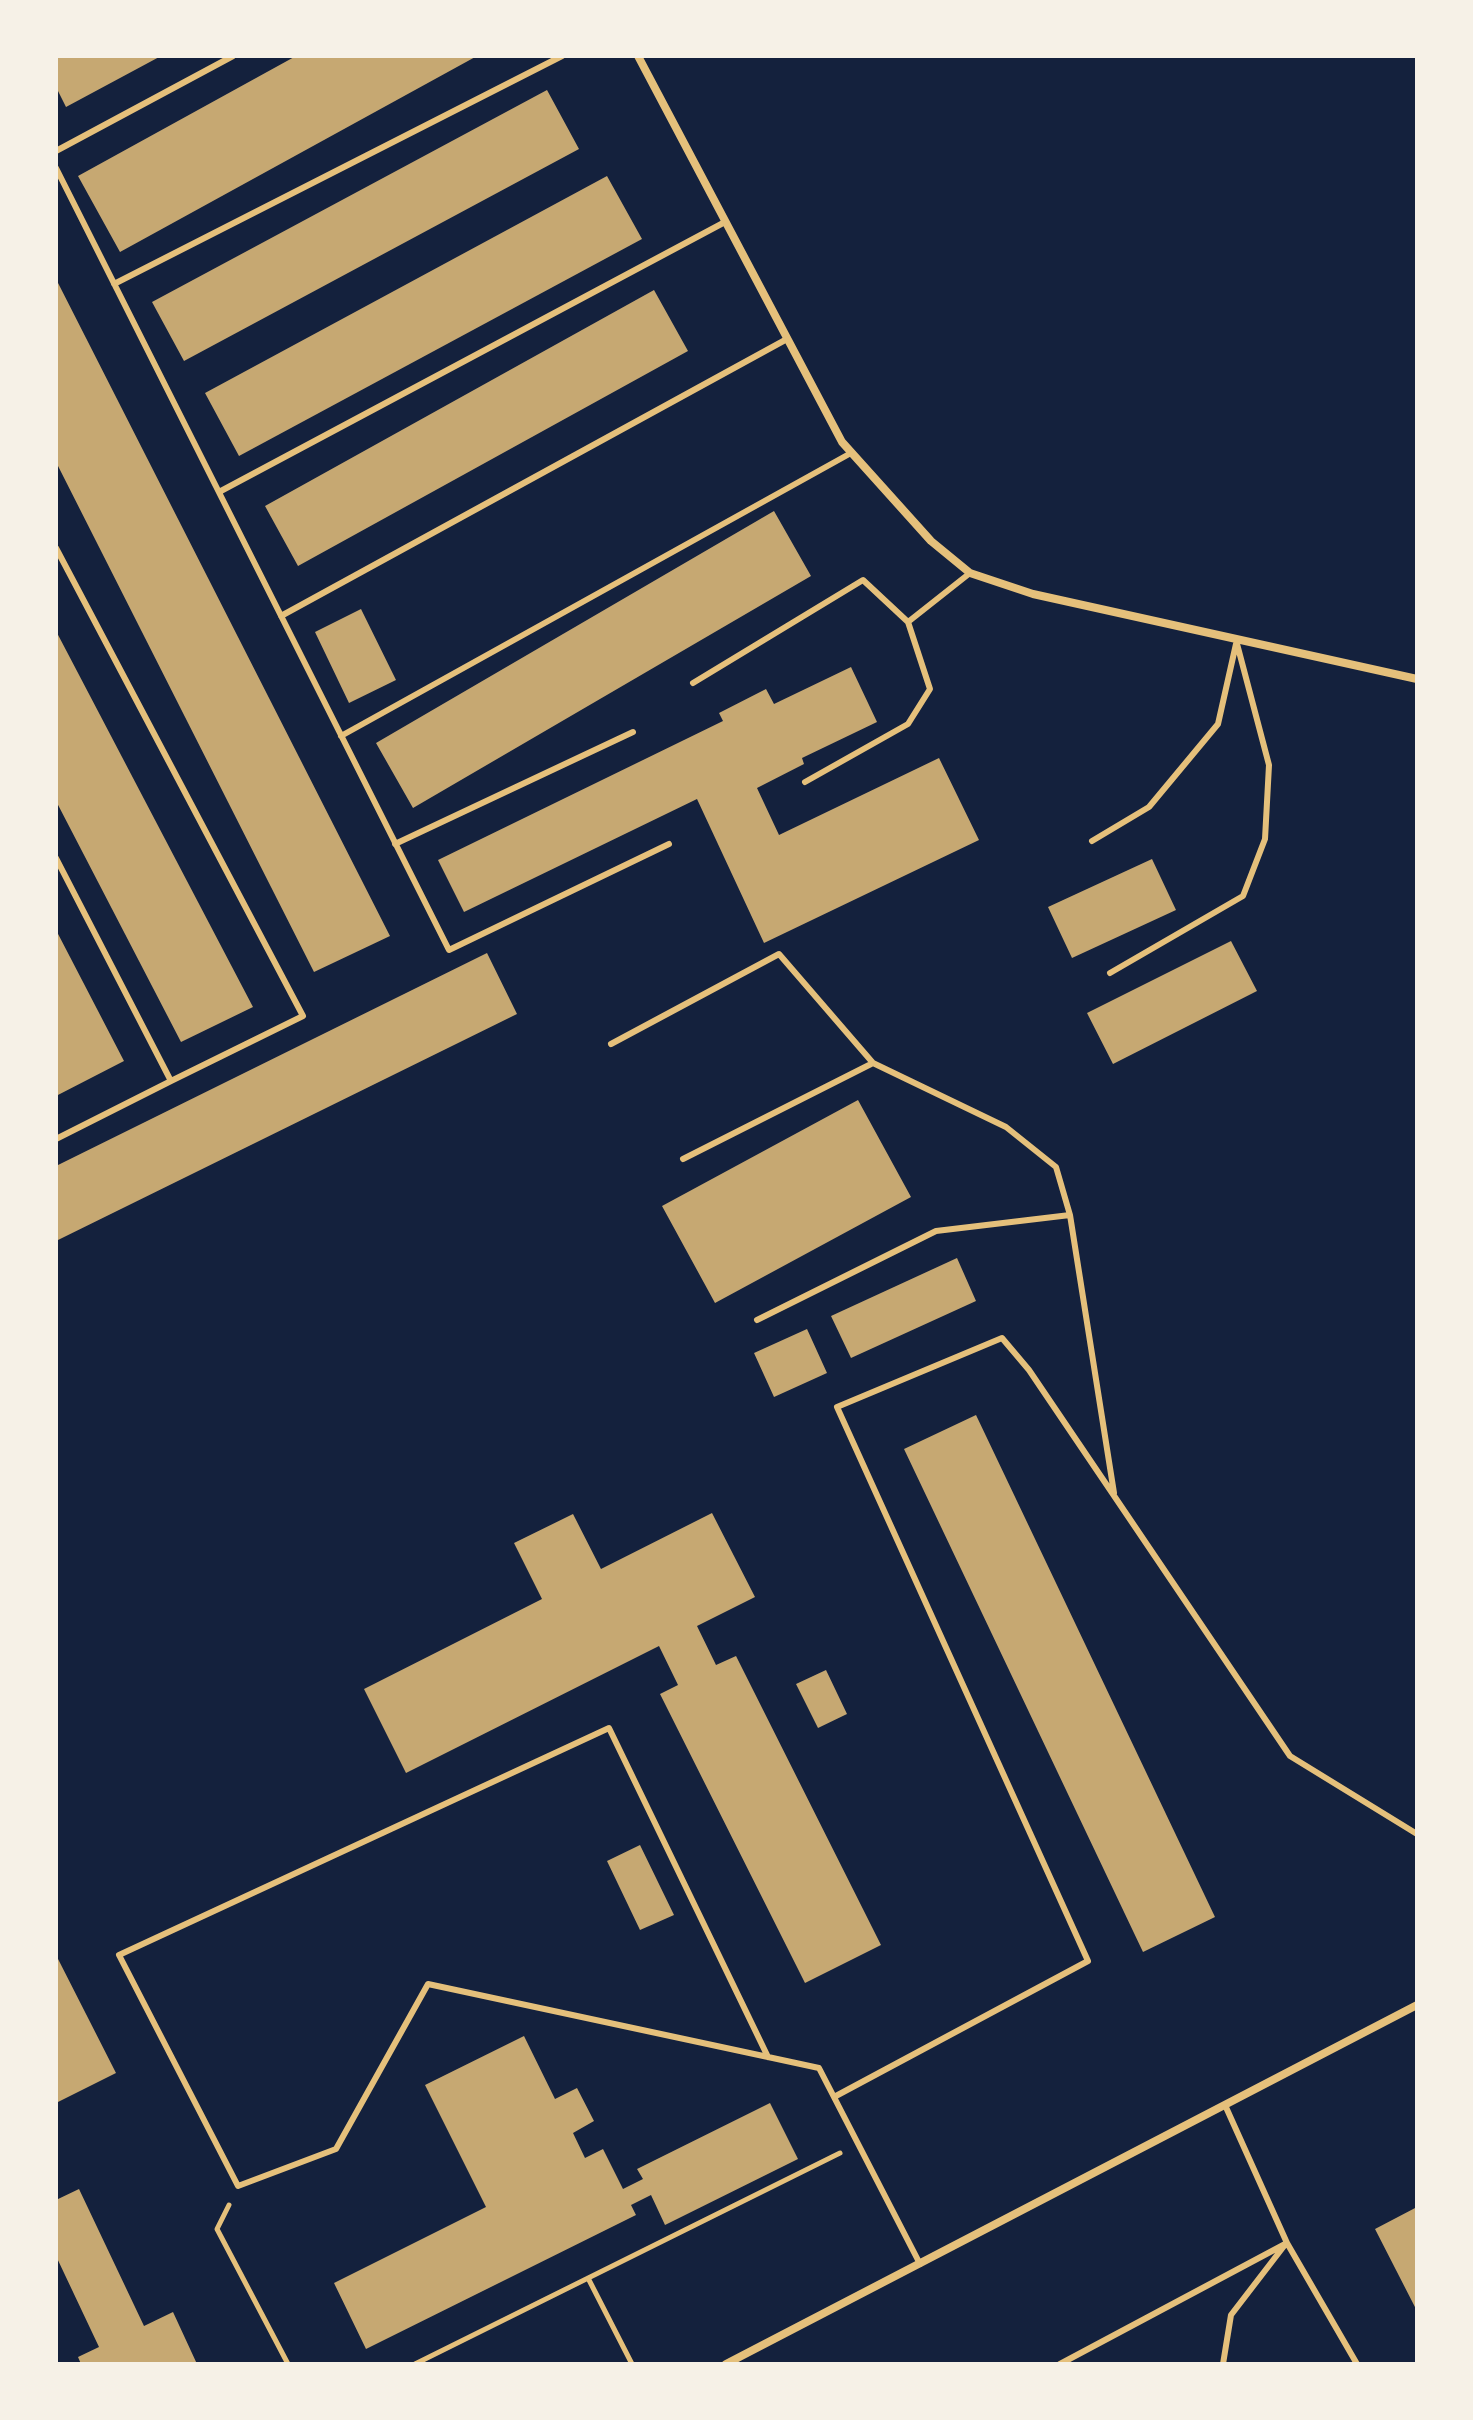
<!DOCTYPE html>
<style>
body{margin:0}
#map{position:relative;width:1473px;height:2420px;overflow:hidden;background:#14213d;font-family:"Exo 2",sans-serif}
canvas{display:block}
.frame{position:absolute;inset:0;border:58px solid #f6f1e7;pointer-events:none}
</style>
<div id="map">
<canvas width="1473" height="2420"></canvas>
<div class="frame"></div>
</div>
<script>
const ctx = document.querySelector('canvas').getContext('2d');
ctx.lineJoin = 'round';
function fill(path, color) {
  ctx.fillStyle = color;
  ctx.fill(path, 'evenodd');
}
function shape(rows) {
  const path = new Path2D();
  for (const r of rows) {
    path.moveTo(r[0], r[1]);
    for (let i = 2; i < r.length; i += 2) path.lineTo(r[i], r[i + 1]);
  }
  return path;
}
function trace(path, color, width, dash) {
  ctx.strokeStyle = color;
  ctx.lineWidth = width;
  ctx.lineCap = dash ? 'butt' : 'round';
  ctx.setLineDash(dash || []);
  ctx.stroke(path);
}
const building = shape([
 [56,56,161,56,66,107,56,87],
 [296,56,477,56,120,252,78,176],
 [547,90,579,149,184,361,152,302],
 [607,176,642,239,239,456,205,393],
 [56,279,390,936,314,972,56,462],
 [654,290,688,351,298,566,265,506],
 [774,511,811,576,413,808,376,743],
 [361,609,396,680,349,703,315,632],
 [56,631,253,1007,181,1042,56,801],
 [851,667,877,722,802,758,804,764,757,788,779,835,939,758,979,840,764,943,697,799,464,912,438,860,723,721,719,713,766,689,774,704],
 [1152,859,1176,910,1072,958,1048,907],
 [56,930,124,1061,56,1096],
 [1231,941,1257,991,1113,1064,1087,1013],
 [487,953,517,1014,56,1241,56,1166],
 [858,1100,911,1197,715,1303,662,1206],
 [957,1258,976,1301,851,1358,831,1316],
 [807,1329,827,1373,774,1397,754,1353],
 [976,1415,1215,1917,1143,1952,904,1449],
 [712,1513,755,1597,697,1626,716,1665,736,1656,881,1945,805,1983,660,1694,678,1685,659,1646,406,1773,364,1689,542,1599,514,1543,573,1514,601,1569],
 [826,1670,847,1714,818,1728,796,1684],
 [640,1845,674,1915,640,1930,607,1861],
 [56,1955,116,2073,56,2103],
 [524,2036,555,2099,577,2088,594,2121,573,2133,585,2158,603,2149,623,2189,643,2179,637,2169,770,2103,798,2159,665,2225,651,2195,631,2205,636,2215,366,2349,334,2283,486,2207,425,2085],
 [79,2189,144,2326,173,2312,197,2364,81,2364,78,2357,99,2347,56,2256,56,2200],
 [1417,2207,1417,2311,1375,2229]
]);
const path = shape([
 [229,2205,217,2229,288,2364],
 [588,2278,632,2364],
 [415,2364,840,2153]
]);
const service = shape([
 [56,151,233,56],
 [56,168,449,950,669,844],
 [114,284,562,56],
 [219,492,725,222],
 [56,548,303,1016,171,1081],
 [281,616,787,339],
 [693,683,863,580,908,622,970,573],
 [341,736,851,453],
 [805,782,908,724,930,689,908,622],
 [1092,841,1149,807,1218,724,1236,644],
 [395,844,633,732],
 [56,858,171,1081,56,1139],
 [1110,973,1243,896,1265,839,1269,765,1236,640],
 [611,1044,779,954,873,1063,1006,1127,1056,1167,1070,1215],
 [683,1159,873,1063],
 [757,1320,936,1231,1070,1215,1114,1493],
 [768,2057,609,1728,119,1955,238,2186,336,2149,428,1984,768,2057,819,2068,920,2264],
 [834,2097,1088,1961,837,1407,1002,1338,1029,1370,1290,1756,1417,1834],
 [1225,2105,1287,2243,1357,2364],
 [1060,2364,1287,2243],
 [1223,2364,1231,2315,1284,2246]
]);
const minor = shape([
 [638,56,842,442,931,541,970,573,1033,594,1417,679],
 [726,2364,1417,2005]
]);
fill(building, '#c6a872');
trace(path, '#e5c07b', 5);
trace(service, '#e5c07b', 6);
trace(minor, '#e5c07b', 8);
</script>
